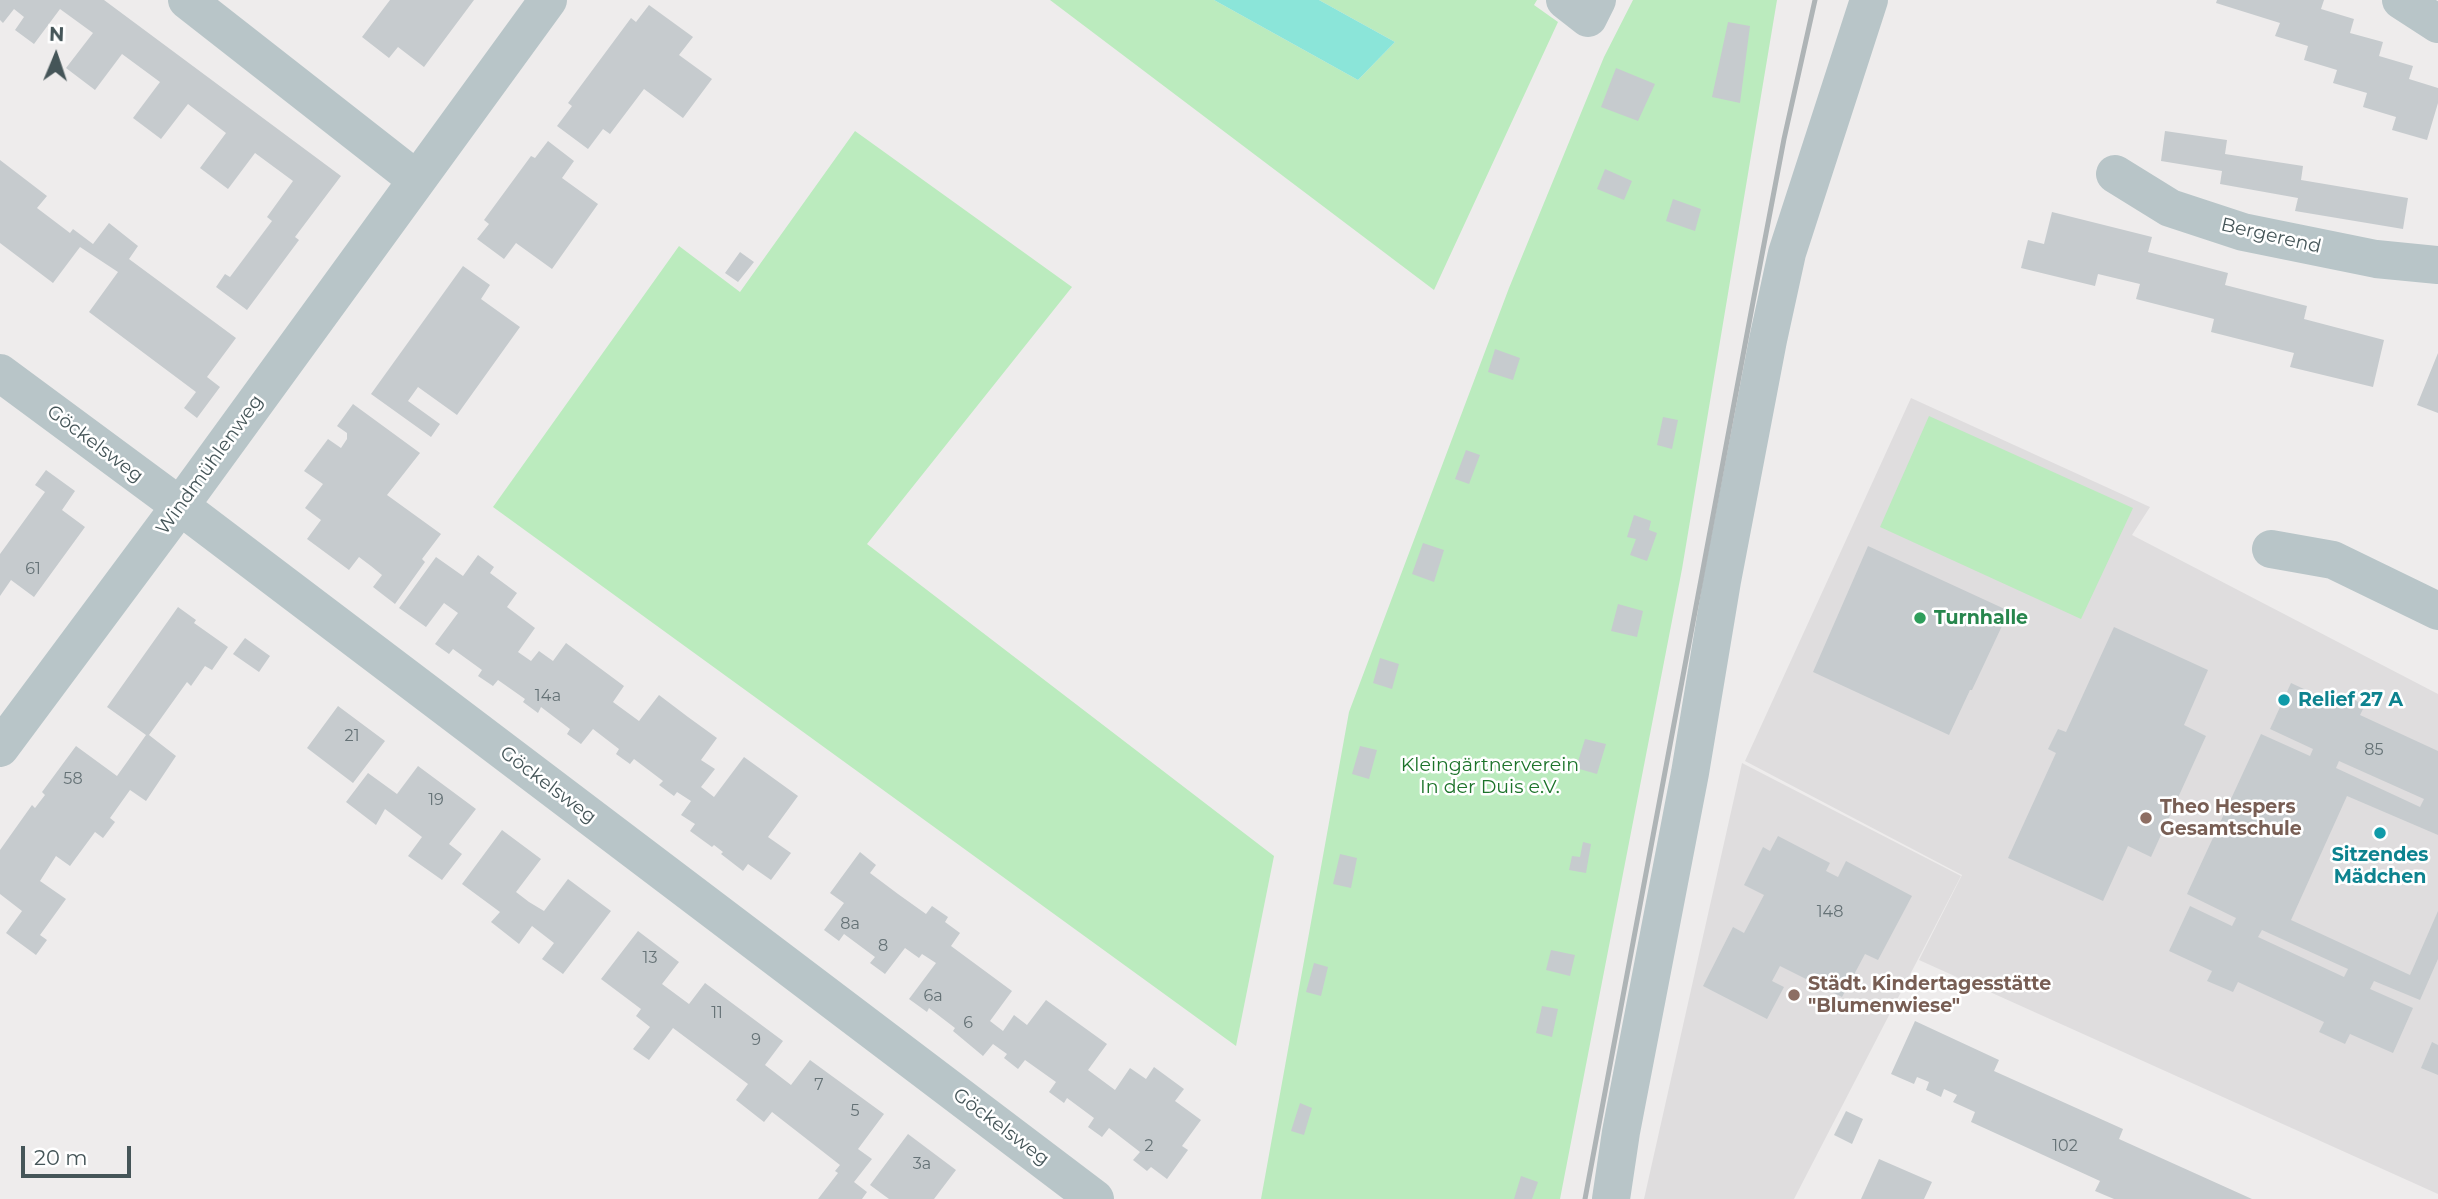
<!DOCTYPE html>
<meta charset="utf-8">
<style>
body{margin:0}
#map{position:relative;width:2438px;height:1199px;overflow:hidden;background:#eeecec;font-family:Montserrat,sans-serif}
canvas{display:block}
.north{position:absolute;left:21px;top:21px;width:70px;height:70px;-webkit-text-stroke:5px #fff;paint-order:stroke;rotate:2deg;font-size:19px;font-weight:700;line-height:28px;text-align:center;color:#455558}
.north::after{content:'';display:block;margin:auto;width:24px;height:32px;background:#455558;clip-path:polygon(50% 0,100% 100%,50% 72%,0 100%)}
.scale{position:absolute;left:21px;top:1146px;width:110px;height:32px;box-sizing:border-box;border:4px solid #455558;border-top:0;padding-left:9px;font-size:21px;line-height:24px;white-space:nowrap;color:#455558;-webkit-text-stroke:5px #fff;paint-order:stroke}
</style>
<div id="map">
<canvas width="2438" height="1199"></canvas>
<div class="north">N</div>
<div class="scale">20 m</div>
</div>
<script>
const ctx = document.querySelector('canvas').getContext('2d');
ctx.lineJoin = 'round';
function fill(path, color) {
  ctx.fillStyle = color;
  ctx.fill(path, 'evenodd');
}
function shape(rows) {
  const path = new Path2D();
  for (const r of rows) {
    path.moveTo(r[0], r[1]);
    for (let i = 2; i < r.length; i += 2) path.lineTo(r[i], r[i + 1]);
  }
  return path;
}
function trace(path, color, width, dash) {
  ctx.strokeStyle = color;
  ctx.lineWidth = width;
  ctx.lineCap = dash ? 'butt' : 'round';
  ctx.setLineDash(dash || []);
  ctx.stroke(path);
}
function label(font, color, halo, rows, align = 'center') {
  ctx.font = font + ' Montserrat,sans-serif';
  ctx.lineWidth = 5;
  ctx.setLineDash([]);
  ctx.textBaseline = 'middle';
  ctx.strokeStyle = halo;
  ctx.fillStyle = color;
  for (const [text, x, y, turn = 0] of rows) {
    ctx.save();
    ctx.translate(x, y);
    ctx.rotate((+turn || 0) * Math.PI / 180);
    ctx.textAlign = isNaN(turn) ? turn : align;
    if (halo) ctx.strokeText(text, 0, 0);
    ctx.fillText(text, 0, 0);
    ctx.restore();
  }
}
const education = shape([
 [1911,398,2150,507,2132,535,2438,694,2438,1194,1919,960,1962,875,1745,761],
 [1742,763,1961,876,1794,1199,1644,1199]
]);
const green = shape([
 [1050,0,1214,0,1358,80,1395,42,1319,0,1537,0,1534,5,1558,22,1434,290],
 [1633,0,1777,0,1682,569,1560,1199,1261,1199,1349,712,1509,288,1604,57],
 [855,131,1072,287,867,544,1274,856,1236,1046,493,507,679,246,740,292],
 [1929,416,2133,508,2081,619,1880,527]
]);
const water = shape([
 [1214,0,1319,0,1395,42,1358,80]
]);
const building = shape([
 [0,0,104,0,341,176,295,237,299,240,247,310,216,287,225,274,230,277,272,221,267,217,293,181,255,153,228,189,200,168,226,133,188,104,161,139,133,118,160,82,122,54,95,90,66,68,93,33,60,9,34,44,15,30,24,17,14,9,3,23,0,20],
 [390,0,474,0,424,67,398,47,389,58,362,37],
 [2217,0,2324,0,2321,9,2354,19,2350,33,2383,42,2379,56,2413,66,2409,79,2438,88,2438,103,2427,140,2392,130,2396,117,2363,107,2367,93,2333,83,2337,70,2304,60,2308,46,2275,36,2280,23,2216,3],
 [649,5,693,37,679,55,712,79,683,118,644,89,610,134,603,129,588,149,557,126,572,106,568,103,631,18,636,22],
 [1728,22,1750,26,1740,103,1712,97],
 [1616,68,1655,84,1638,121,1601,107],
 [2165,131,2227,140,2225,154,2303,166,2301,180,2408,198,2403,229,2295,211,2298,198,2220,184,2222,171,2161,161],
 [548,141,574,161,562,178,598,204,552,269,516,243,504,259,477,239,489,224,484,220,531,156,535,158],
 [0,160,47,196,37,208,70,233,73,229,93,244,109,223,138,246,129,259,236,338,207,377,220,387,197,418,184,408,196,392,89,312,118,272,80,247,53,283,0,243],
 [1605,169,1632,181,1624,200,1597,189],
 [1673,199,1701,209,1695,231,1666,221],
 [2052,212,2152,237,2148,252,2228,273,2225,285,2307,306,2304,319,2384,340,2373,387,2290,367,2294,353,2211,332,2214,319,2136,299,2140,284,2098,274,2095,286,2021,268,2028,240,2044,244],
 [740,252,754,262,738,282,725,273],
 [463,266,490,285,481,299,520,327,457,415,418,387,408,401,440,424,431,437,371,394],
 [1495,349,1520,358,1513,380,1488,372],
 [2438,353,2438,413,2417,405],
 [353,404,420,453,387,495,441,534,422,559,425,562,395,604,373,587,382,575,371,566,359,557,349,570,307,539,321,520,305,508,323,484,304,471,328,439,341,448,347,439,347,433,337,426],
 [1663,417,1678,420,1672,449,1657,445],
 [1466,450,1480,455,1469,484,1455,479],
 [46,470,75,491,62,510,85,527,34,597,11,580,0,596,0,554,45,492,35,485],
 [1634,515,1651,521,1649,530,1657,533,1647,561,1630,555,1636,539,1627,537],
 [1423,543,1444,550,1434,582,1412,574],
 [1868,546,2009,611,1972,690,1970,690,1949,735,1813,672],
 [478,555,494,567,490,573,517,593,507,607,535,628,518,652,531,661,539,651,553,661,566,643,624,686,613,702,639,721,659,695,688,717,717,738,701,760,715,769,701,787,714,797,744,757,798,796,768,837,791,853,771,880,748,864,743,871,721,854,723,852,714,845,712,847,690,831,695,824,681,815,691,801,677,792,674,796,659,785,663,781,634,759,630,764,616,754,619,749,593,729,581,744,567,734,570,729,541,707,538,713,523,702,525,699,498,680,493,686,478,676,482,670,453,649,449,654,435,644,458,613,444,603,426,627,399,608,436,557,463,576],
 [1618,604,1643,611,1637,637,1611,631],
 [178,607,196,620,194,623,228,647,212,670,205,666,191,686,187,682,149,735,176,756,146,801,130,790,110,818,115,822,103,838,95,832,70,866,56,856,40,881,66,899,40,935,47,940,36,955,6,933,22,911,0,894,0,850,32,805,35,808,45,795,42,792,76,746,117,776,127,762,146,735,107,707],
 [2114,627,2208,670,2184,725,2206,736,2151,857,2128,846,2103,901,2008,858,2056,753,2048,749,2058,729,2066,732],
 [245,638,270,656,259,672,233,654],
 [1380,658,1399,664,1392,689,1373,683],
 [2291,683,2334,703,2339,693,2365,705,2360,715,2438,751,2438,835,2347,796,2291,920,2410,975,2438,911,2438,959,2420,1000,2374,981,2370,989,2413,1008,2393,1053,2350,1034,2345,1044,2319,1032,2324,1022,2238,982,2233,992,2207,981,2212,971,2169,951,2190,906,2232,926,2236,918,2187,894,2261,734,2310,756,2313,749,2270,729],
 [2339,761,2424,799,2420,807,2336,768],
 [2262,930,2348,969,2344,977,2258,937],
 [338,706,385,741,353,783,307,748],
 [1585,739,1606,744,1597,774,1576,768],
 [1360,746,1377,750,1369,779,1352,774],
 [418,766,476,809,449,844,462,854,442,880,408,856,422,837,385,809,376,825,346,802,368,773,397,794],
 [502,830,541,859,516,892,529,902,544,911,568,879,611,911,563,974,542,959,554,943,532,926,519,944,491,922,500,912,462,884],
 [1778,836,1830,863,1826,871,1838,877,1846,861,1912,896,1878,960,1865,954,1842,997,1780,966,1772,981,1784,987,1767,1019,1703,986,1733,927,1744,933,1764,895,1744,885,1763,847,1770,851],
 [1583,842,1591,844,1586,873,1569,870,1572,856,1580,857],
 [860,852,876,865,870,873,898,894,926,914,932,906,948,917,945,922,960,933,951,946,1012,991,990,1021,1003,1031,1014,1015,1027,1025,1046,1000,1107,1044,1088,1070,1115,1090,1130,1068,1146,1079,1154,1067,1184,1089,1175,1101,1201,1120,1182,1146,1188,1150,1167,1179,1151,1167,1147,1171,1133,1160,1140,1152,1109,1128,1102,1137,1088,1127,1094,1118,1067,1098,1064,1103,1049,1092,1056,1082,1025,1060,1018,1069,1004,1058,1007,1054,993,1044,983,1056,953,1031,955,1028,929,1008,927,1012,909,999,936,963,922,954,919,958,905,948,885,974,870,963,875,957,844,934,839,941,824,930,844,903,830,893],
 [1340,854,1357,858,1351,888,1333,884],
 [638,931,679,962,662,984,689,1004,705,983,783,1041,765,1065,791,1085,810,1060,884,1114,858,1149,872,1159,854,1182,867,1192,862,1199,818,1199,838,1173,835,1171,840,1165,772,1112,764,1122,736,1100,748,1084,673,1028,649,1060,633,1049,650,1027,636,1016,641,1009,601,979],
 [1551,950,1575,955,1570,976,1546,970],
 [1314,963,1328,967,1321,996,1306,992],
 [1542,1006,1558,1009,1552,1037,1536,1033],
 [1915,1021,1999,1060,1994,1071,2123,1129,2119,1139,2252,1199,2114,1199,2095,1191,2100,1181,1971,1122,1975,1112,1953,1102,1957,1095,1944,1089,1941,1097,1926,1090,1929,1082,1917,1077,1914,1084,1891,1074],
 [2432,1042,2438,1045,2438,1075,2421,1068],
 [1300,1103,1312,1108,1304,1135,1291,1131],
 [1846,1111,1863,1119,1852,1144,1834,1135],
 [908,1134,956,1170,934,1199,889,1199,870,1185],
 [1879,1159,1932,1182,1924,1199,1861,1199],
 [1521,1176,1538,1182,1532,1199,1514,1199]
]);
const minor = shape([
 [187,0,417,180],
 [1565,0,1588,18,1597,0],
 [2401,0,2438,24],
 [2115,174,2170,208,2243,232,2376,259,2438,265],
 [0,373,180,506,1095,1199],
 [2271,549,2333,560,2438,611],
 [0,748,180,506,548,0],
 [1611,1199,1621,1132,1690,773,1722,581,1768,340,1787,253,1869,0]
]);
const rail = shape([
 [1585,1199,1753,302,1784,139,1815,0]
]);
const markers = [
 [1920,618,7,"#2e9e5b"],
 [2284,700,7,"#0f9aa8"],
 [2146,818,7,"#8d6e63"],
 [2380,833,7,"#0f9aa8"],
 [1794,995,7,"#8d6e63"]
];
const numberNames = [
 ["61",33,569],
 ["14a",548,696],
 ["21",352,736],
 ["85",2374,750],
 ["58",73,779],
 ["19",436,800],
 ["148",1830,912],
 ["8a",850,924],
 ["8",883,946],
 ["13",650,958],
 ["6a",933,996],
 ["11",717,1013],
 ["6",968,1023],
 ["9",756,1040],
 ["7",819,1085],
 ["5",855,1111],
 ["2",1149,1146],
 ["102",2065,1146],
 ["3a",922,1164]
];
const streetNames = [
 ["Bergerend",2271,236,13],
 ["Göckelsweg",95,444,37],
 ["Windmühlenweg",210,465,-54],
 ["Göckelsweg",548,785,37],
 ["Göckelsweg",1001,1127,37]
];
const leisureNames = [
 ["Turnhalle",1934,618]
];
const cultureNames = [
 ["Relief 27 A",2298,700],
 ["Sitzendes",2380,855,"center"],
 ["Mädchen",2380,877,"center"]
];
const parkNames = [
 ["Kleingärtnerverein",1490,765],
 ["In der Duis e.V.",1490,787]
];
const educationNames = [
 ["Theo Hespers",2160,807],
 ["Gesamtschule",2160,829],
 ["Städt. Kindertagesstätte",1808,984],
 ["\"Blumenwiese\"",1808,1006]
];
fill(education, '#dfddde');
fill(green, '#bbebbe');
fill(water, '#8be5d9');
fill(building, '#c6cbce');
trace(minor, '#b8c5c8', 38);
trace(rail, '#aeb4b6', 5);
for (const [x, y, r, color] of markers) {
  const dot = new Path2D();
  dot.arc(x, y, r, 0, 2 * Math.PI);
  ctx.fillStyle = color;
  ctx.fill(dot);
  trace(dot, '#fff', 2.5);
}
label('16px', '#657276', null, numberNames);
label('19px', '#455558', '#fff', streetNames);
label('bold 19px', '#27864d', '#fff', leisureNames, 'left');
label('bold 19px', '#0d838f', '#fff', cultureNames, 'left');
label('19px', '#1c732a', '#fff', parkNames);
label('bold 19px', '#785e54', '#fff', educationNames, 'left');
</script>
